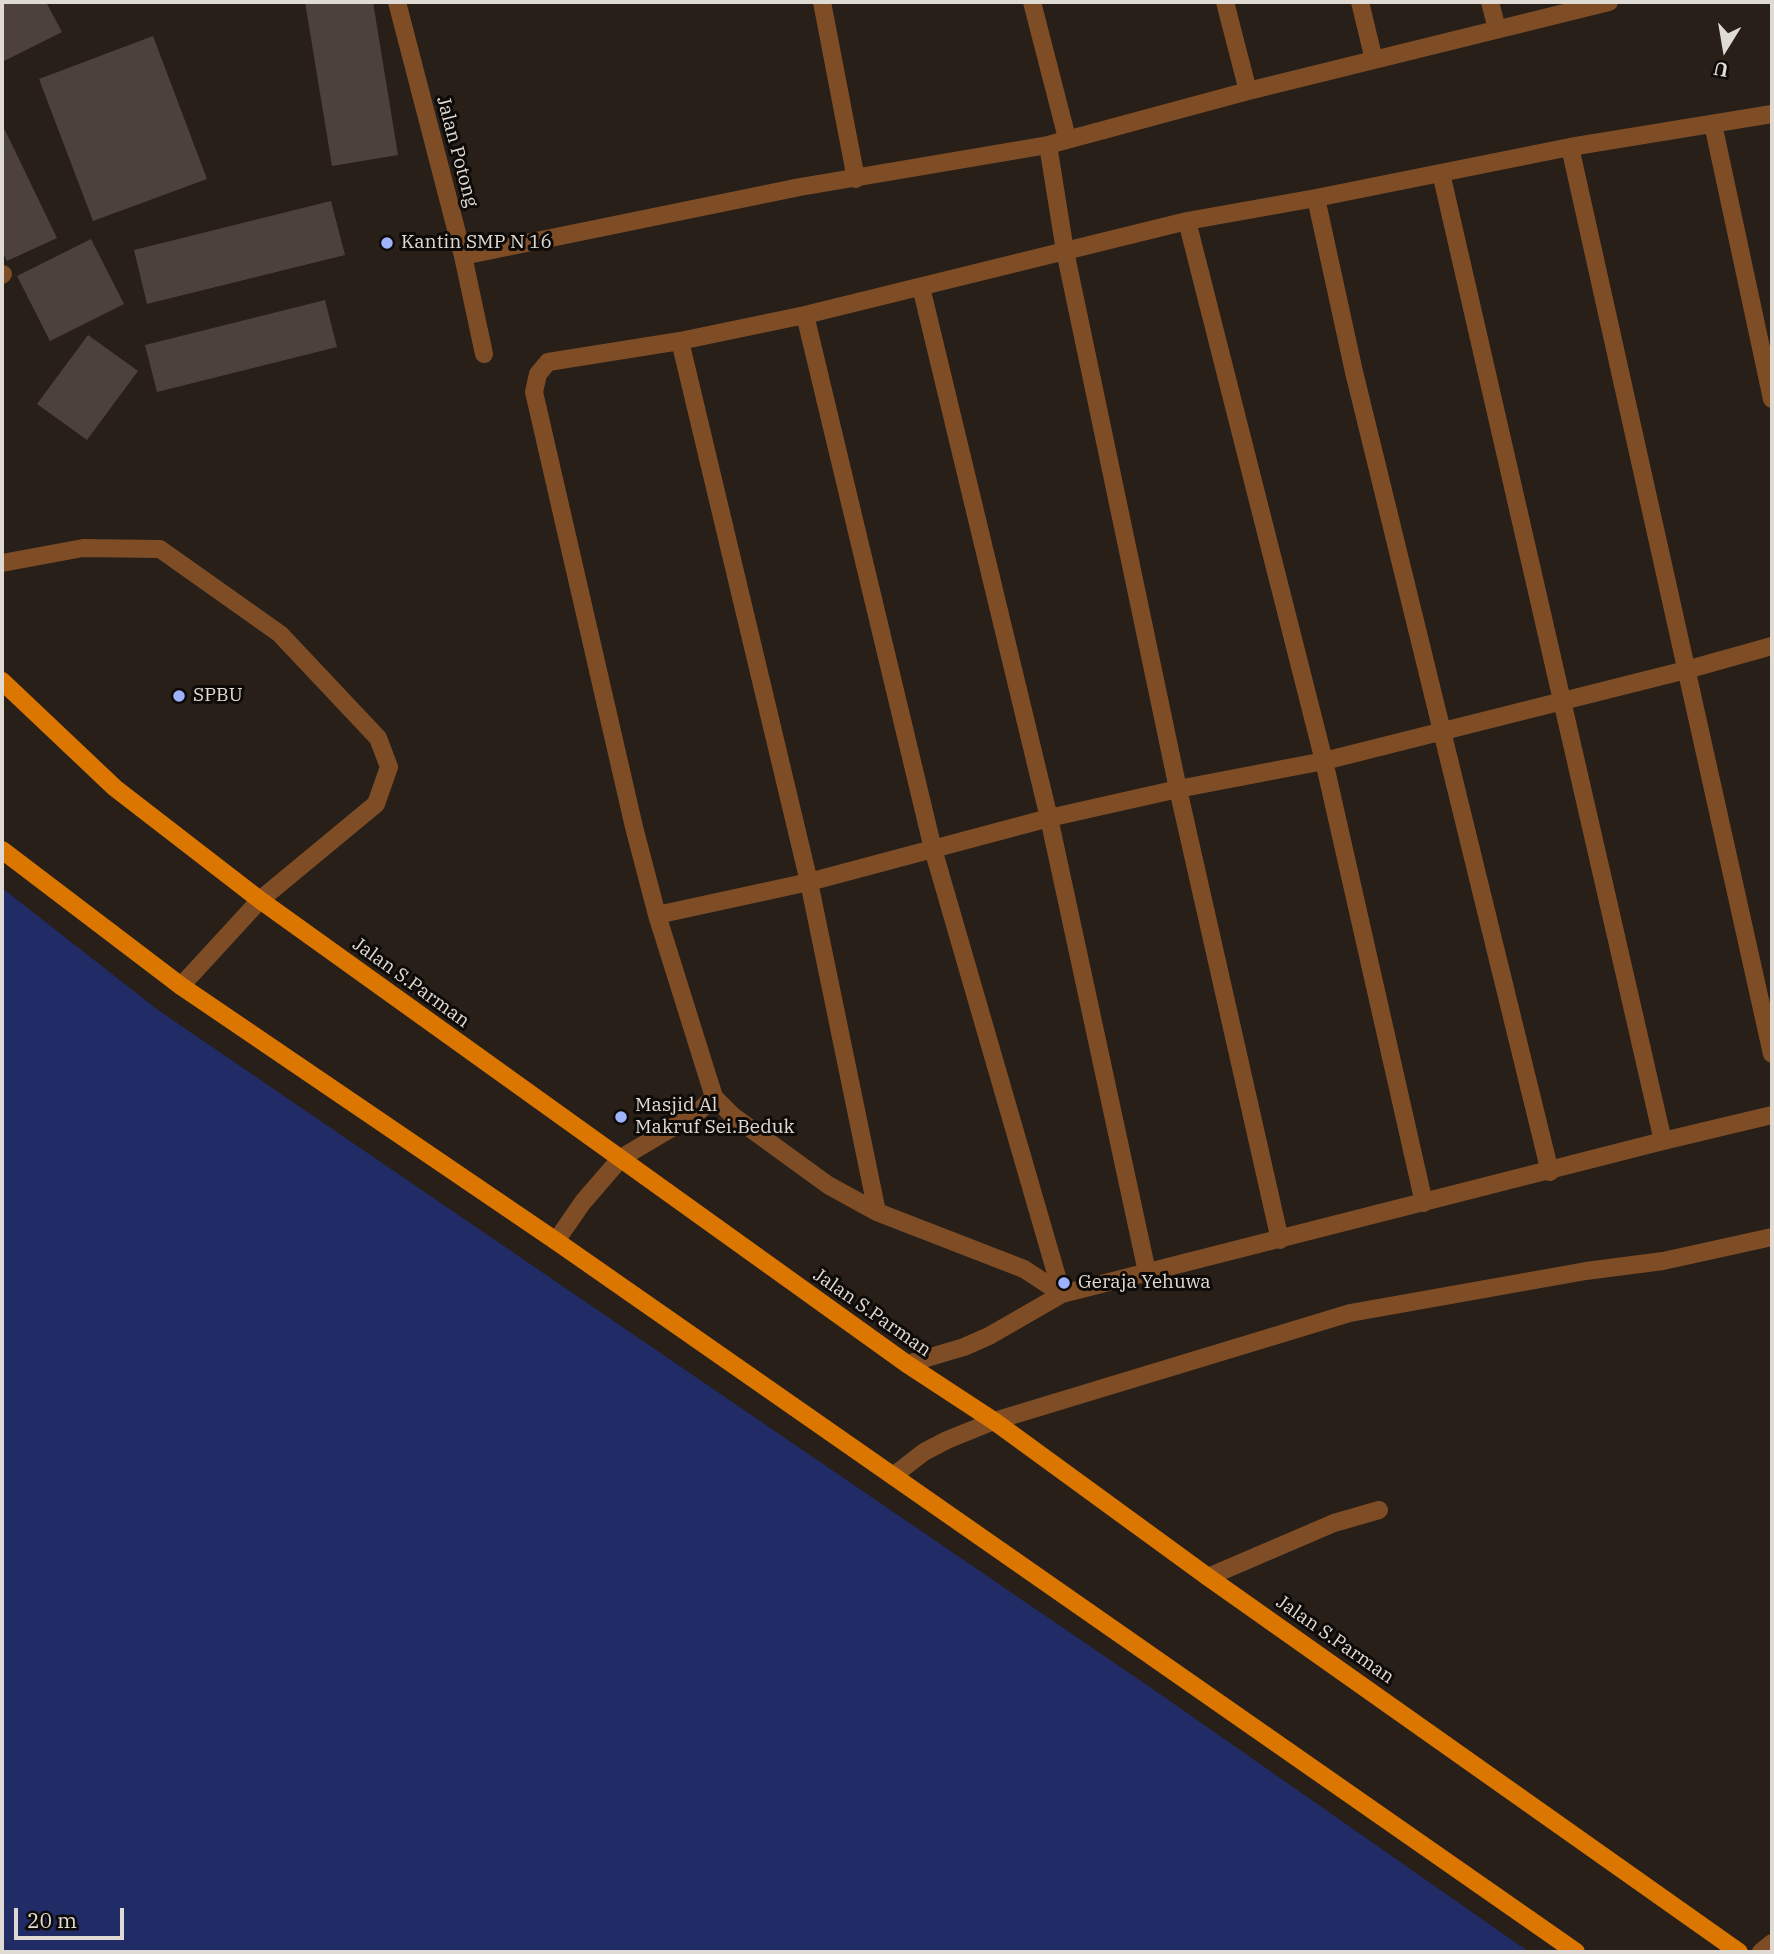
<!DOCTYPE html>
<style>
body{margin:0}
#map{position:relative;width:1774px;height:1954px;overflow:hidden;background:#281f18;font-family:"IBM Plex Serif",serif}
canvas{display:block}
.frame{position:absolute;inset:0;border:4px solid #e0dad5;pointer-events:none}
.north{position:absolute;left:1690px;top:14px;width:70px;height:70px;-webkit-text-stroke:5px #0d0a07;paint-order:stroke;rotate:191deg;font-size:19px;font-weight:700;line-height:28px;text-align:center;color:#e0dad5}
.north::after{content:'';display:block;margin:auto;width:24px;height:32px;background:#e0dad5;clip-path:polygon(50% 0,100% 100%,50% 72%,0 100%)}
.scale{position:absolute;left:14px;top:1908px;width:110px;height:32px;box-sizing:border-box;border:4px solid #e0dad5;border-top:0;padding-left:9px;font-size:21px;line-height:24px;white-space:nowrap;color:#e0dad5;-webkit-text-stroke:5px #0d0a07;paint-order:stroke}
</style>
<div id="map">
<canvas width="1774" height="1954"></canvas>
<div class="frame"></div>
<div class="north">U</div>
<div class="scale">20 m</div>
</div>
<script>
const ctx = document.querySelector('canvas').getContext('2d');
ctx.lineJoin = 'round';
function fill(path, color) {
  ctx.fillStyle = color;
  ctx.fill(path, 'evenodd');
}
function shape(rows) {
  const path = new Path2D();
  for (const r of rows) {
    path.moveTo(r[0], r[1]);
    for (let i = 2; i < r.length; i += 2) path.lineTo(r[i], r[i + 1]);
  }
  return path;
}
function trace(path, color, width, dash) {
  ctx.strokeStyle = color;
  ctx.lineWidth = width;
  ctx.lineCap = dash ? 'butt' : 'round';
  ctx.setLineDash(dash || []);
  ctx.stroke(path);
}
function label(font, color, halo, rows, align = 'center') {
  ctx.font = font + ' "IBM Plex Serif",serif';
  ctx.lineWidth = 6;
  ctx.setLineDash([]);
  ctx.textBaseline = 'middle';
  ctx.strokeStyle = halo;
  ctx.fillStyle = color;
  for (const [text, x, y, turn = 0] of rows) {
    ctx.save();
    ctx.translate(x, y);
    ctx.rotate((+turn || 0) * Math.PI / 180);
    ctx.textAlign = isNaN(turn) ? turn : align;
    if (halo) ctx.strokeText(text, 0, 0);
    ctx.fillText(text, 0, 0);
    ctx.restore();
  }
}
const green = shape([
 [2,888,158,1010,1157,1692,1529,1952,2,1952]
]);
const building = shape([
 [2,2,46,2,62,32,2,62],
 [305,2,373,2,398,155,332,166],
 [153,36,207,179,93,221,39,79],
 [2,124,57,238,7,261,2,251],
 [331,201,345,255,147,304,134,250],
 [91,239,124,304,50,341,17,276],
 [325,300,337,347,157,392,145,345],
 [88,335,138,371,87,440,37,404]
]);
const minor = shape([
 [397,2,463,256,484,354],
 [822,2,856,179],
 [1032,2,1067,138],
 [1225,2,1248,91],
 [1360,2,1374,60],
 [1490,2,1497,29],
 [1772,114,1570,147,1316,198,1187,221,805,315,680,341,548,362,538,374,534,392,634,827,657,915,714,1097,733,1116,828,1185,877,1212,1024,1269,1062,1294,1663,1141,1772,1115],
 [1713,124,1772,399],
 [1048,145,1065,251,1178,789,1280,1240],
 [1570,147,1772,1054],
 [1441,173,1663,1141],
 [1316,198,1354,372,1550,1172],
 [1187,221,1324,761,1424,1203],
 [463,256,800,187,1048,145,1248,91,1609,2],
 [2,275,3,274],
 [921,287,1049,818,1147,1272],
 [805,315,933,849,1062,1294,989,1336,964,1347,907,1364],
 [680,341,809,882,877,1212],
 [2,563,83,548,160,549,280,634,378,738,389,767,376,804,260,900,181,986],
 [657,915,809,882,1049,818,1178,789,1324,761,1686,670,1772,646],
 [556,1241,583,1202,621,1158,697,1113,714,1097],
 [893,1476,924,1452,947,1440,994,1421,1350,1313,1586,1271,1663,1261,1772,1237],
 [1208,1577,1334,1523,1379,1510],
 [1761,1952,1772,1943]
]);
const major = shape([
 [2,681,115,788,260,900,907,1364,994,1421,1208,1577,1739,1952],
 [2,850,181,986,556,1241,1576,1952]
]);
const markers = [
 [387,243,7,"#9eb3fd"],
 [179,696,7,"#9eb3fd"],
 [621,1117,7,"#9eb3fd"],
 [1064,1283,7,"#9eb3fd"]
];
const streetNames = [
 ["Jalan Potong",457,152,75],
 ["Jalan S.Parman",411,983,36],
 ["Jalan S.Parman",872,1313,35],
 ["Jalan S.Parman",1335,1640,35]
];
const poiNames = [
 ["Kantin SMP N 16",401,243],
 ["SPBU",193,696],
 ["Masjid Al",635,1106],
 ["Makruf Sei.Beduk",635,1128],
 ["Geraja Yehuwa",1078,1283]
];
fill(green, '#212c67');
fill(building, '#4d423b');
trace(minor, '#7e4d26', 18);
trace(major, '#db7600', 18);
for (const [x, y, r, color] of markers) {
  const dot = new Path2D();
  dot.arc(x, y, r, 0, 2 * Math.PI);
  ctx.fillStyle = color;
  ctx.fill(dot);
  trace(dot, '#0d0a07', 2.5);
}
label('19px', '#e0dad5', '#0d0a07', streetNames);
label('19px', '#e0dad5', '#0d0a07', poiNames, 'left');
</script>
